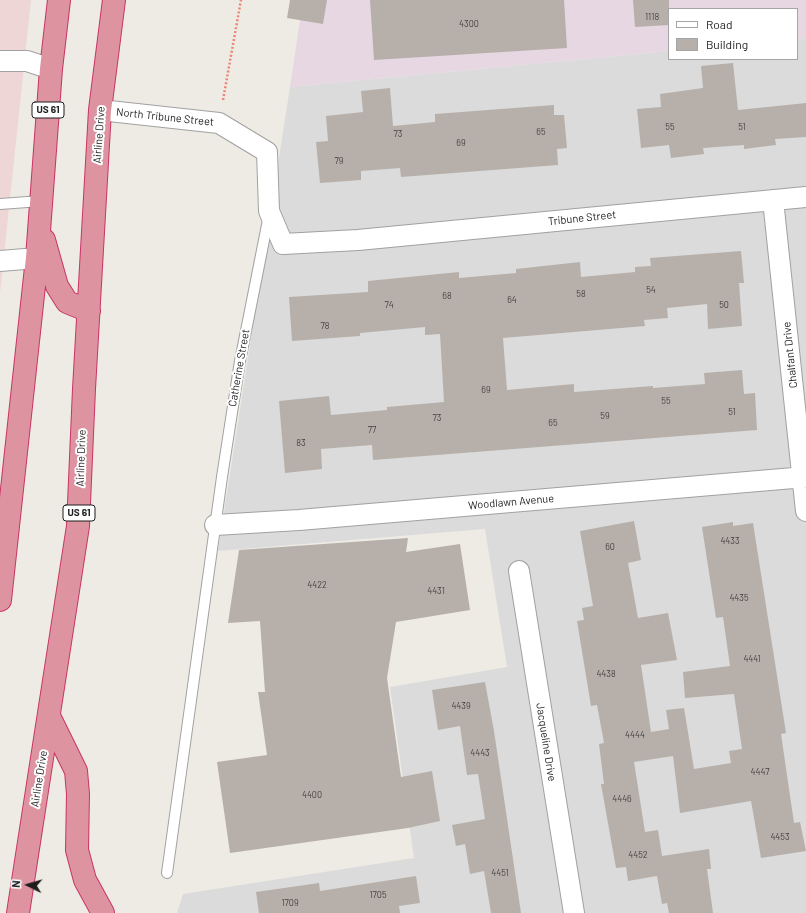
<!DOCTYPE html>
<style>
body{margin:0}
#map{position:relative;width:806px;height:913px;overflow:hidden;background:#eeebe4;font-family:Barlow,sans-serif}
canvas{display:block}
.legend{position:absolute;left:668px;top:8px;width:130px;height:52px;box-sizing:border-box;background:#fff;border:1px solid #a5a5a5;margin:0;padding:5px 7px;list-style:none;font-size:12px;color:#1d1d1d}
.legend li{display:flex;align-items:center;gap:8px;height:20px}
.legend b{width:20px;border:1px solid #a5a5a5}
.north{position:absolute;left:8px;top:865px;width:40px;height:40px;-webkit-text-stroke:3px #fff;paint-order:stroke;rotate:275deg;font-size:11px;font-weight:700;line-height:16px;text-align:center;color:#1d1d1d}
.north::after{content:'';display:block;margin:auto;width:14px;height:18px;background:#1d1d1d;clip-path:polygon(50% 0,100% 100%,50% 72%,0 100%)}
</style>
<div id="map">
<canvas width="806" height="913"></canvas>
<ul class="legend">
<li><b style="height:5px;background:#fff"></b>Road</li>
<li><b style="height:11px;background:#b7b0aa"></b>Building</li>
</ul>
<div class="north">N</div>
</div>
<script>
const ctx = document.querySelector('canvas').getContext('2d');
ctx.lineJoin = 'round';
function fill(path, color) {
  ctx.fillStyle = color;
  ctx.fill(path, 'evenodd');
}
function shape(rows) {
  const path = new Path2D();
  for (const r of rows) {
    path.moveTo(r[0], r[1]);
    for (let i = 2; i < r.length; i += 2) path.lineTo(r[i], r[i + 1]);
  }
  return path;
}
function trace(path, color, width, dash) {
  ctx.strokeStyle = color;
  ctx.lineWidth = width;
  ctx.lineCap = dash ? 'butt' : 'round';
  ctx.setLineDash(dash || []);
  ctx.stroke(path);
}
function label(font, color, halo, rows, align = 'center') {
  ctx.font = font + ' Barlow,sans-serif';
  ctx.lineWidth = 4;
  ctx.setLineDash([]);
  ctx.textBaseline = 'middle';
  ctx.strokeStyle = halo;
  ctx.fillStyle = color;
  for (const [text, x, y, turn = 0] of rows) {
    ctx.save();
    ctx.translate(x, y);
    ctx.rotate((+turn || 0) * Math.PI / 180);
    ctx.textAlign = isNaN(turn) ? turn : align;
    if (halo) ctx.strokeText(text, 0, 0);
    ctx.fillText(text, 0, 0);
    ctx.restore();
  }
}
const residential = shape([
 [806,38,806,913,177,913,183,894,414,858,390,687,507,667,485,529,218,551,290,87,669,51,669,59,797,59,797,39]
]);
const commercial = shape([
 [0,0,31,0,0,293]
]);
const industrial = shape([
 [303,0,806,0,806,38,797,39,797,9,669,9,669,51,290,87]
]);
const building = shape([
 [290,0,327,0,323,24,287,18],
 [370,0,564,0,567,48,374,60],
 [633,0,669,0,669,25,635,27],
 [733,63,738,110,806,103,806,137,775,139,776,145,744,149,744,145,703,148,704,154,671,158,669,145,641,148,637,109,661,107,660,94,703,88,701,66],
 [390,88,393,126,435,122,435,114,554,105,554,115,564,115,567,148,557,149,558,165,401,177,400,168,361,171,361,180,320,183,316,142,328,141,326,116,363,112,361,91],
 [741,251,744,283,739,283,742,326,708,329,707,304,667,308,668,318,644,320,645,326,503,338,507,390,574,384,574,392,653,386,653,388,705,384,704,373,742,370,744,394,755,393,757,430,373,460,372,445,321,449,322,469,285,473,279,401,329,396,331,415,387,410,387,407,444,402,440,334,425,335,425,327,360,333,360,336,292,341,289,297,368,292,368,281,459,272,459,278,516,273,516,269,580,262,581,277,635,272,635,267,651,266,650,258],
 [634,521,641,560,628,563,638,618,668,613,677,660,641,665,651,732,669,729,666,710,684,708,694,769,731,763,729,751,742,749,734,694,685,698,683,672,730,666,723,617,716,618,702,527,733,522,733,526,753,523,786,733,781,734,794,823,800,822,806,851,761,858,751,801,680,813,673,756,634,762,645,832,658,830,662,856,709,849,711,869,707,869,713,913,669,913,667,903,662,904,657,876,628,881,626,867,616,868,601,784,604,784,599,744,604,743,597,705,591,706,577,621,584,620,582,608,593,606,580,531],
 [408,538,406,552,460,544,470,610,396,622,387,678,401,777,432,771,440,821,408,828,230,853,217,762,267,755,258,692,265,692,260,621,228,623,239,550],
 [485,682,494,731,521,913,491,913,484,871,470,874,465,844,456,846,452,825,485,819,478,774,467,775,460,726,438,730,432,690],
 [416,876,420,903,399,906,400,913,259,913,256,892,319,883,320,891]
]);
const path = shape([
 [223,100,241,0]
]);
const lane = shape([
 [0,204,41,201],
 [167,873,222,477,240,361,269,215]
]);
const street = shape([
 [0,61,27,61,51,69],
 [100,110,219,123,267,152,269,211,283,244,358,240,806,197],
 [773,200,806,511],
 [0,261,37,258],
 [215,525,299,520,806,477],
 [519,571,574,913]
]);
const highway = shape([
 [44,240,57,286,67,302,89,311],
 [0,600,37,258,51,69,59,0],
 [49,716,76,771,78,794,77,850,85,880,103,913],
 [18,913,78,526,84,389,100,110,114,0]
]);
const numberNames = [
 ["1118",652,17],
 ["4300",469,24],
 ["55",670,127],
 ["51",742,127],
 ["65",541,132],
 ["73",398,134],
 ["69",461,143],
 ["79",339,161],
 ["54",651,290],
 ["58",581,294],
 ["68",447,296],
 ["64",512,300],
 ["74",389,305],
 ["50",724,305],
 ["78",325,326],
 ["69",486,390],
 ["55",666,401],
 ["51",732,412],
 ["59",605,416],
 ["73",437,418],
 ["65",553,423],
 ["77",372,430],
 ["83",301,443],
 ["4433",730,541],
 ["60",610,547],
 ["4422",317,585],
 ["4431",436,591],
 ["4435",739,598],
 ["4441",752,659],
 ["4438",606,674],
 ["4439",461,706],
 ["4444",635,735],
 ["4443",480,753],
 ["4447",760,772],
 ["4400",312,795],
 ["4446",622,799],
 ["4453",780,837],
 ["4452",638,855],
 ["4451",500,873],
 ["1705",378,895],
 ["1709",290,903]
];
const shields = [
 [48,110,32],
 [79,513,32]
];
const shieldNames = [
 ["US 61",48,110],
 ["US 61",79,513]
];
const streetNames = [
 ["North Tribune Street",165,117,6],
 ["Airline Drive",99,135,-86],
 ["Tribune Street",582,218,-6],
 ["Chalfant Drive",790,355,-96],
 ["Catherine Street",239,368,-80],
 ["Airline Drive",81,458,-88],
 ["Woodlawn Avenue",511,502,-5],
 ["Jacqueline Drive",546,742,81],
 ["Airline Drive",39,779,-81]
];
fill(residential, '#dbdbdb');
fill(commercial, '#edd6d5');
fill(industrial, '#e6d7e3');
fill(building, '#b7b0aa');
trace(lane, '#a1a1a1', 12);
trace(street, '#a1a1a1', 22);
trace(highway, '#c93465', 24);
trace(path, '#ed8476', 2.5, [2, 2]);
trace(lane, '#fff', 10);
trace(street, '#fff', 20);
trace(highway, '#de93a0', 22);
label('9px', '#444240', null, numberNames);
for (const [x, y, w] of shields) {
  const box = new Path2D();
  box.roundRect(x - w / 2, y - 8, w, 16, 3);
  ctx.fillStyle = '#fff';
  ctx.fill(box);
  trace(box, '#1d1d1d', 1);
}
label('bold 10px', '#1d1d1d', null, shieldNames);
label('11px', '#1d1d1d', '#fff', streetNames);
</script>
